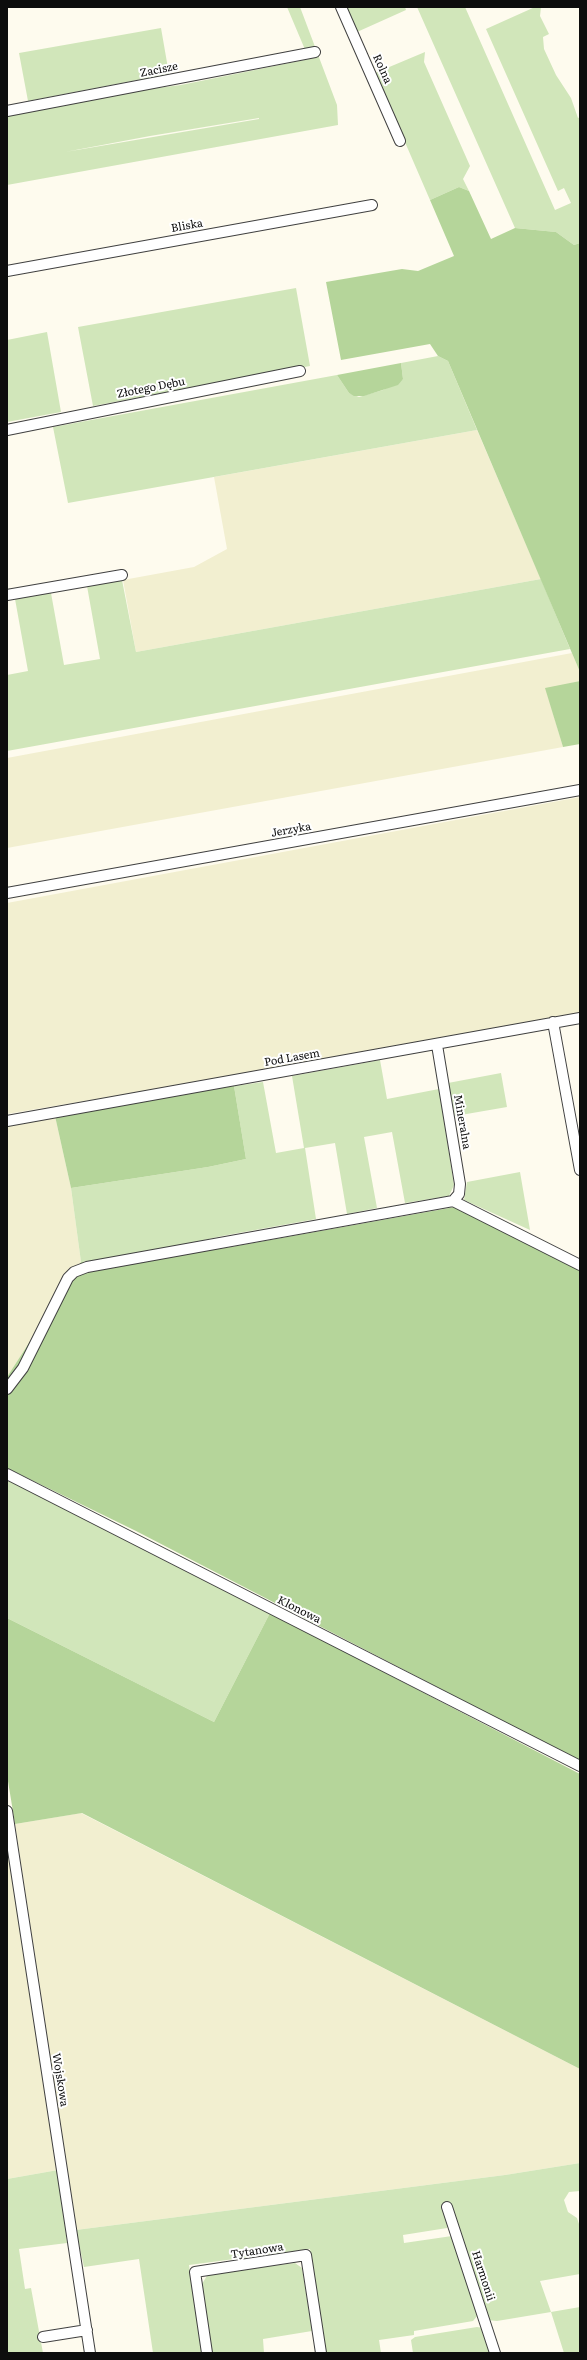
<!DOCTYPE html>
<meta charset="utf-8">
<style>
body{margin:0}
#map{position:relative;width:587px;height:2360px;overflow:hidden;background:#fefbee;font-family:Literata,serif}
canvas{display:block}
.frame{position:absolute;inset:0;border:8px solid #0d0d0d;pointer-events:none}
</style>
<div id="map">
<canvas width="587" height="2360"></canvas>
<div class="frame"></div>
</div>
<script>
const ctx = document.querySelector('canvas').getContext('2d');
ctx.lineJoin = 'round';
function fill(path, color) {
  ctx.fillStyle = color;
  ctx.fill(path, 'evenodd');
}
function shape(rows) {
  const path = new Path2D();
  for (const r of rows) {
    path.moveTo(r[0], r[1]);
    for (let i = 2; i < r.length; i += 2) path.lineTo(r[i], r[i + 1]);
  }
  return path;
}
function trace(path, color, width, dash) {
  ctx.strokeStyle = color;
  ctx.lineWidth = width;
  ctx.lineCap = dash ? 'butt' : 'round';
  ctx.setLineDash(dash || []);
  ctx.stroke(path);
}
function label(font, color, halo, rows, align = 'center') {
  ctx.font = font + ' Literata,serif';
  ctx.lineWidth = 4;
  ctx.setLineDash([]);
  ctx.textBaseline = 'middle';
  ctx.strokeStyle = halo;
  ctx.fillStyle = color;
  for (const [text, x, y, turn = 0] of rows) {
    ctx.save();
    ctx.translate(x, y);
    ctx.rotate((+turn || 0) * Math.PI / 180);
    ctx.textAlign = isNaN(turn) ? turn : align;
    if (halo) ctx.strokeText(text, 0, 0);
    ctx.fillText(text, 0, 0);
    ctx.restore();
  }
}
const farmland = shape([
 [477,430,541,579,136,652,123,580,194,567,227,549,214,477],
 [572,653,580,672,580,681,546,689,563,747,7,848,7,758],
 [580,797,580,1014,496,1032,7,1114,7,903],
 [55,1116,71,1188,81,1262,7,1377,7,1126],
 [81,1813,580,2069,580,2163,505,2175,76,2230,15,1824],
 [7,1830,58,2170,7,2179]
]);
const green = shape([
 [287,7,300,7,337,105,338,125,7,185,7,115,141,90,181,85,309,59],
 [259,118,259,119,65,152,150,136],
 [346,7,405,7,406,10,357,32],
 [417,7,465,7,555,210,571,203,564,188,558,191,486,29,535,7,541,7,540,16,549,34,543,37,544,49,556,75,571,98,578,118,580,117,580,243,574,245,556,232,515,228],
 [161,28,169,74,28,101,19,53],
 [425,52,424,62,470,166,463,179,469,191,459,187,430,200,375,73],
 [296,288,310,366,93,406,78,327],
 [47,332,61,412,7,422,7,340],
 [438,356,448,361,477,430,68,503,53,427,337,375,349,393,359,397,383,390,403,379,401,363],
 [541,579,570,649,7,751,7,675,28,671,15,599,51,593,64,665,100,659,87,586,122,580,136,652],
 [380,1060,387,1099,439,1089,454,1185,449,1196,405,1203,392,1132,364,1137,377,1208,347,1214,335,1143,305,1148,316,1219,222,1236,125,1258,81,1262,71,1188,208,1167,246,1159,234,1086,263,1082,276,1153,304,1148,292,1076],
 [501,1073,507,1107,455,1116,448,1083],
 [520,1172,530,1230,464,1200,467,1182],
 [7,1479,270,1613,214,1722,7,1618],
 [580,2163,580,2191,569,2192,564,2200,568,2212,577,2218,580,2227,580,2274,540,2281,551,2312,580,2307,580,2353,564,2353,551,2312,497,2321,487,2320,448,2225,447,2228,403,2235,404,2243,452,2236,478,2315,473,2321,414,2331,414,2335,379,2340,381,2353,326,2353,310,2249,189,2265,202,2353,153,2353,139,2259,84,2267,76,2230,505,2175],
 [58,2170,67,2243,19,2249,25,2289,31,2288,43,2353,7,2353,7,2179],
 [295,2263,302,2268,312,2331,263,2339,264,2353,212,2353,202,2284,208,2274],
 [477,2327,483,2328,492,2353,413,2353,411,2340,415,2337]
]);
const forest = shape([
 [459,187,469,191,491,239,515,228,556,232,574,245,580,243,580,672,448,361,438,356,430,344,341,360,326,282,402,269,418,271,454,256,430,200],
 [401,363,403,379,398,385,364,396,354,396,349,393,337,375],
 [580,681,580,744,563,747,545,688],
 [234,1086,246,1159,208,1167,71,1188,55,1116],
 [455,1207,580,1271,580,1761,136,1531,7,1468,7,1377,81,1262,225,1248],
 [270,1613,580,1774,580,2069,82,1813,15,1824,7,1775,7,1618,214,1722]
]);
const street = shape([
 [341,7,400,141],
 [7,111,315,52],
 [7,271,372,205],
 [7,430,300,371],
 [7,595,122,575],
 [7,893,580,790],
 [553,1022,580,1170],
 [437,1045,460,1184,459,1194,453,1201],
 [7,1121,580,1018],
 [7,1389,23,1368,68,1278,74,1272,87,1267,453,1201,580,1265],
 [7,1474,580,1766],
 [7,1811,90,2353],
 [447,2207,495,2353],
 [43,2337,87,2330],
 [207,2353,195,2272,306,2255,321,2353]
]);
const streetNames = [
 ["Rolna",382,69,66],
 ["Zacisze",159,70,-11],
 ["Bliska",187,226,-10],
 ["Złotego Dębu",151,388,-11],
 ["Jerzyka",291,830,-10],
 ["Pod Lasem",292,1058,-10],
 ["Mineralna",462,1122,80],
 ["Klonowa",299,1610,27],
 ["Wojskowa",60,2080,81],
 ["Tytanowa",257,2251,-9],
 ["Harmonii",483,2276,72]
];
fill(farmland, '#f2efd0');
fill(green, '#d1e6ba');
fill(forest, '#b5d59a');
trace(street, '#404040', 12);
trace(street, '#fff', 10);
label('11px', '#0d0d0d', '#fff', streetNames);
</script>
